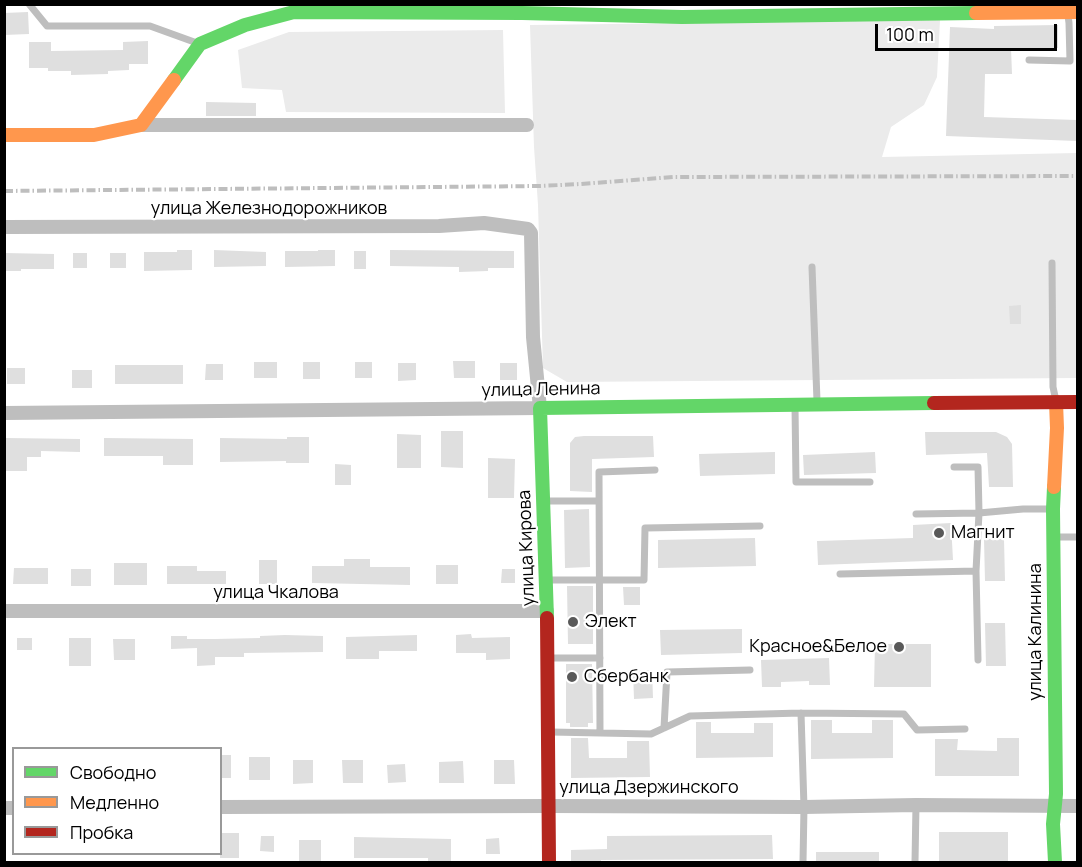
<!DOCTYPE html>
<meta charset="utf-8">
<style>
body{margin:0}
#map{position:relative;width:1082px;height:867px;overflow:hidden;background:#fff;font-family:Manrope,sans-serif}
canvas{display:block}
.frame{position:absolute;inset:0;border:6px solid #000;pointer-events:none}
.legend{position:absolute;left:12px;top:747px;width:210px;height:108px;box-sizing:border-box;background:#fff;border:2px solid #999;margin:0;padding:8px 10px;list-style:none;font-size:18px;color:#000}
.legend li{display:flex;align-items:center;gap:12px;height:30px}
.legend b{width:30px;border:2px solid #999}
.scale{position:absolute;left:875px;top:24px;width:182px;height:27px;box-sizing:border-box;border:3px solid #000;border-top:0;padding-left:8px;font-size:18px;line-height:21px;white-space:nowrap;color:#000;-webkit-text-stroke:4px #fff;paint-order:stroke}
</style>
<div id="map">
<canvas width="1082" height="867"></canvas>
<div class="frame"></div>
<ul class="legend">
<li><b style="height:8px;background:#63d668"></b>Свободно</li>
<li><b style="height:8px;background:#ff974d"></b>Медленно</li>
<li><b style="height:8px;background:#b3261e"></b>Пробка</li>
</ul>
<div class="scale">100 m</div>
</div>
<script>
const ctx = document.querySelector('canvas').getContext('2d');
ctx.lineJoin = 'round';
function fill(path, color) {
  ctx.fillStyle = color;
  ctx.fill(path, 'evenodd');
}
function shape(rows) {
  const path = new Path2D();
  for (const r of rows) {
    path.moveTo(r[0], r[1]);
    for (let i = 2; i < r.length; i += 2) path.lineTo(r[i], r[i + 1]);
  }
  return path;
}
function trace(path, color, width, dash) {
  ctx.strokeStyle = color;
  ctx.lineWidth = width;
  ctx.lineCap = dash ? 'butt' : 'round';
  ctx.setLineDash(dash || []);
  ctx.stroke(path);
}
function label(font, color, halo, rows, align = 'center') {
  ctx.font = font + ' Manrope,sans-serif';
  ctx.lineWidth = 4.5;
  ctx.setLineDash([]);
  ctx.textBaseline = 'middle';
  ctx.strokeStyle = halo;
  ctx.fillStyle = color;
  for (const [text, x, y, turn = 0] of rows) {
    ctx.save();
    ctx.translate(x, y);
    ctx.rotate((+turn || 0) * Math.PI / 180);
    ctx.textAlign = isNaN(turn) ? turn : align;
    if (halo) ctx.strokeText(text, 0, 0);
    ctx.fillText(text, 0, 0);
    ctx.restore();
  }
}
const green = shape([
 [940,20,937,77,924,105,891,127,882,157,1077,153,1077,378,567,382,543,368,538,205,534,147,530,25],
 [503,30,505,113,286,112,282,90,242,88,238,50,289,32]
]);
const building = shape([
 [28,12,29,34,4,35,4,13],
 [1058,25,1058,48,1011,48,1012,74,985,74,984,117,1077,120,1077,141,946,136,950,27,994,29,994,26],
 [148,41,148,64,129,64,129,70,108,71,108,74,71,75,71,71,48,71,48,68,29,68,29,42,51,42,51,51,123,50,123,42],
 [206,102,256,103,256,116,206,116],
 [177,250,192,250,192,270,144,271,144,252,177,252],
 [214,250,266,252,266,266,214,267],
 [318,250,335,250,335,266,285,267,285,251,318,251],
 [390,250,514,251,514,268,488,268,488,271,459,272,459,267,390,266],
 [354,251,366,251,366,269,354,269],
 [4,253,54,254,54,269,21,269,21,271,4,271],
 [73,253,87,253,87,268,73,268],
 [110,253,126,253,126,268,110,268],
 [1021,305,1021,324,1010,324,1009,306],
 [453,361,475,361,475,378,454,378],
 [254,362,277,362,277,378,254,378],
 [303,362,320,362,320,379,303,379],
 [355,362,372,362,372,378,355,378],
 [398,363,416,363,416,380,398,381],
 [500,363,517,363,517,380,500,380],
 [206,364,223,364,223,380,205,380],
 [115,365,183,365,183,384,115,384],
 [7,368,25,368,25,384,7,384],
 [72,370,92,370,92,388,72,388],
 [441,431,463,431,463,468,441,467],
 [925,432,996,432,1007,437,1012,444,1013,487,989,487,987,453,926,455],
 [397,434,421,435,421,468,397,468],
 [584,436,653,436,654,457,592,459,592,492,570,491,570,443,575,437],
 [287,437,309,437,309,463,286,463,286,461,220,462,220,438,287,439],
 [6,438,80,439,80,452,41,451,41,457,27,457,27,471,6,471],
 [104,438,193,439,193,465,163,465,163,456,104,456],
 [775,452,775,474,700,476,699,454],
 [875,452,876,473,804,475,803,455],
 [488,458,515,459,514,498,488,498],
 [335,464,351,465,351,485,335,485],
 [589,509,590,567,565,568,564,510],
 [951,523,953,560,818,565,817,541,913,538,913,525],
 [755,538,756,566,658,568,658,540],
 [984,539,1004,539,1005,581,985,581],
 [344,559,370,559,370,567,410,567,410,585,312,583,312,566,344,566],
 [259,560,277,560,277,584,259,584],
 [114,563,147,563,147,585,114,585],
 [436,565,458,565,458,584,436,584],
 [167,566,197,566,197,571,226,571,226,584,167,584],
 [14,568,48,568,48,584,13,584],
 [71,569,91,569,91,586,71,586],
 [502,569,515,569,515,583,501,583],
 [567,586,593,586,593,644,568,644],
 [623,587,640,587,640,605,624,605],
 [985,623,1005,623,1006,666,986,666],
 [742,629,742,653,661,655,660,630],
 [471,634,472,638,510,637,510,659,486,660,486,653,456,653,456,635],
 [285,635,323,636,323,652,244,653,244,657,215,657,215,665,197,666,197,648,171,649,171,636,187,636,187,639,215,639,260,638,260,636],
 [417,635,417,651,379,651,379,659,346,659,346,637],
 [17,638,32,638,32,650,17,650],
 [69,638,91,638,91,666,69,666],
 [113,639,135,639,135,660,114,660],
 [875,644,931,644,931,687,874,687],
 [829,658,830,685,809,685,809,681,781,682,781,687,762,687,761,660],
 [566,664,592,664,593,723,588,723,588,727,570,727,570,723,566,723],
 [652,670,653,698,634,699,633,671],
 [811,720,832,720,832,733,872,733,872,720,893,720,893,758,811,759],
 [696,722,711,722,711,733,754,733,754,723,773,723,773,757,696,758],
 [571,738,588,738,589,758,627,758,627,741,649,741,650,777,571,778],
 [997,738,1019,738,1019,776,935,776,935,739,958,739,957,750,997,751],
 [220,755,231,755,231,778,220,778],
 [249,757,270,757,270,780,249,780],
 [293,760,313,760,313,783,293,784],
 [342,760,363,760,363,783,343,783],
 [494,760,514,760,515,784,494,784],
 [463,761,464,783,439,783,439,762],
 [405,764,406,782,388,783,387,765],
 [939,832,1008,832,1008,862,939,862],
 [220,833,239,833,239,858,220,858],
 [772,835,773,859,601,860,601,862,571,862,571,850,607,849,607,836],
 [261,836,274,836,274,852,260,851],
 [354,837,451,839,451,862,428,861,428,858,354,858],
 [499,838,500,854,486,854,486,839],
 [299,840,321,840,321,862,299,862],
 [816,852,879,852,879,862,816,862]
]);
const lane = shape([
 [29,4,47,26,150,26,197,43],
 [1029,60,1070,61,1069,23,1068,15],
 [1052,263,1053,387,1056,401],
 [812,267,817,401],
 [795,406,796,482,870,482],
 [954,467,978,467,979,513,1023,509,1050,509],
 [545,501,599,501],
 [916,514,979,513,976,571,978,660],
 [1056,537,1078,537],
 [840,574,976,571],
 [550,580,644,580,645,528,760,526],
 [548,658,600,658],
 [801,713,804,807,803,862],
 [664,728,667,672,750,670],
 [551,732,651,734,690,716,801,713,904,714,917,730,965,729],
 [600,733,599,472,655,470],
 [915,862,916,805]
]);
const street = shape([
 [141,125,527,125],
 [4,227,439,226,484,223,528,229,531,233,533,337,540,408,4,413],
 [4,611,547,611],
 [220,807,550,806,804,807,916,805,1078,806],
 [4,808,14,808]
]);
const fast = shape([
 [174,80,200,44,245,25,294,12,522,13,682,17,976,13],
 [1054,487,1053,509,1056,794,1053,824,1055,862],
 [547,618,540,408,934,403]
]);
const slow = shape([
 [976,13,1078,12],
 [4,135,94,135,141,125,174,80],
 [1054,487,1057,428,1056,402]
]);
const jam = shape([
 [934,403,1078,402],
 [547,618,549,862]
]);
const rail = shape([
 [4,191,540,186,580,184,673,177,1078,176]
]);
const markers = [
 [939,533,6,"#595959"],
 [573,622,6,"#595959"],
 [899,647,6,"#595959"],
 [572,677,6,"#595959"]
];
const streetNames = [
 ["улица Железнодорожников",269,209],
 ["улица Ленина",541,390,-1],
 ["улица Кирова",527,548,-92],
 ["улица Чкалова",276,593],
 ["улица Калинина",1036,632,-90],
 ["улица Дзержинского",649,788]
];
const poiNames = [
 ["Магнит",951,533],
 ["Элект",585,622],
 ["Красное&Белое",887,647,"right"],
 ["Сбербанк",584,677]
];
fill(green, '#ebebeb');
fill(building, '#dfdfdf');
trace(lane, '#bebebe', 7);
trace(street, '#bebebe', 14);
trace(fast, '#63d668', 14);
trace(slow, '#ff974d', 14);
trace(jam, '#b3261e', 14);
trace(rail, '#bebebe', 4, [9, 3, 1.5, 3]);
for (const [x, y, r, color] of markers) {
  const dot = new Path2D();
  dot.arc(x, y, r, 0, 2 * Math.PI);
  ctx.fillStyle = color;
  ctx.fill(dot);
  trace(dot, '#fff', 2);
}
label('18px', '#000', '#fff', streetNames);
label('18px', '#000', '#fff', poiNames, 'left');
</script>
